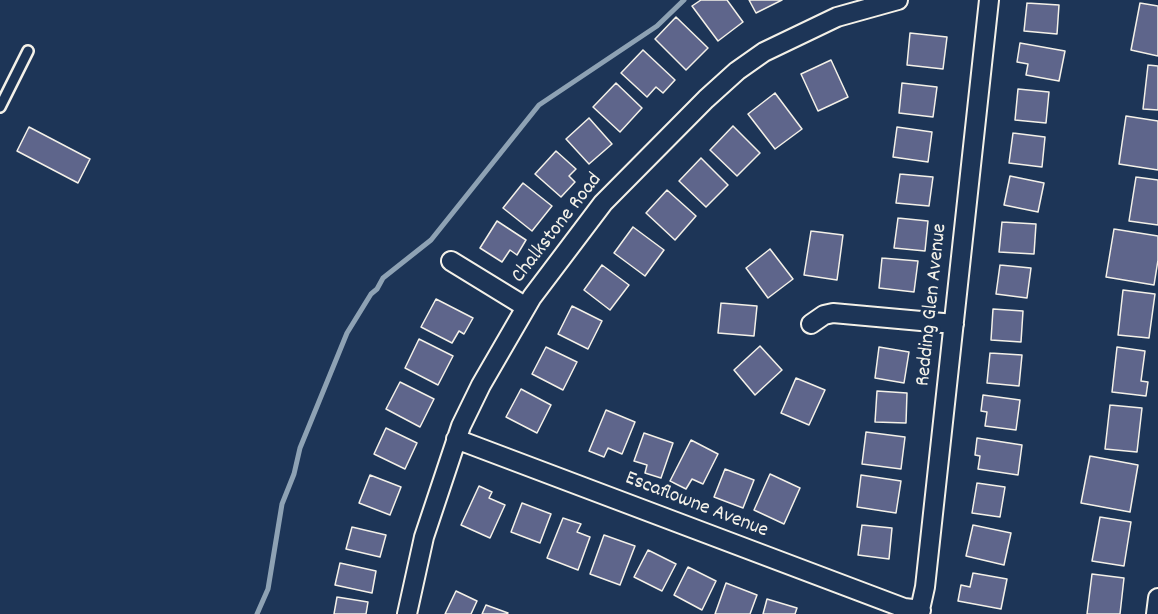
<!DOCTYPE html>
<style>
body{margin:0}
canvas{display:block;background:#1d3557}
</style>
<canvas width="1158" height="614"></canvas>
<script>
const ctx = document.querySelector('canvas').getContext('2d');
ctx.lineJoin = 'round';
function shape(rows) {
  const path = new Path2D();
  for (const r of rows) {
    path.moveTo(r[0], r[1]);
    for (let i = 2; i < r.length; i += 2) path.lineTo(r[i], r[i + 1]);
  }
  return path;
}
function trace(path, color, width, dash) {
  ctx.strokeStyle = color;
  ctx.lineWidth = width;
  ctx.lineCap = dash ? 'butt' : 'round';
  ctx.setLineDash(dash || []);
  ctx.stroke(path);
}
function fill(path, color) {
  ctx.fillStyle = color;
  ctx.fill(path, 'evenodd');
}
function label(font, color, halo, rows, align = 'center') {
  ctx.font = font + ' Dekko,sans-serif';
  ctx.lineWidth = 6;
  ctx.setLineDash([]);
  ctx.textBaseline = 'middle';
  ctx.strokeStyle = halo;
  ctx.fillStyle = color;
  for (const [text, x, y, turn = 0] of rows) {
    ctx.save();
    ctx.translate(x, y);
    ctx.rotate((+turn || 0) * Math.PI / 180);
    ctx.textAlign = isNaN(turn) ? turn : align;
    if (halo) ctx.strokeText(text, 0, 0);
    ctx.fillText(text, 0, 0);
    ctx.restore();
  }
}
const stream = shape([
 [257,614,268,589,282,504,294,474,300,448,347,333,371,294,377,289,383,278,431,240,539,105,657,26,684,0]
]);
const building = shape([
 [701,0,727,0,743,22,718,41,692,6,701,0],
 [749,0,782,0,756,13,749,0],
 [1027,3,1059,5,1057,34,1024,31,1027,3],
 [1140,3,1158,6,1158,56,1131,50,1140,3],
 [676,17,708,48,686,70,655,39,676,17],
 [910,33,947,37,943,69,907,65,910,33],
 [1020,43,1065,51,1059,81,1026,75,1028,64,1017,62,1020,43],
 [643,50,675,80,663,93,656,87,647,97,621,73,643,50],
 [831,60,848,97,818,111,801,74,831,60],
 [1148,65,1158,66,1158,110,1143,109,1148,65],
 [616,83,642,108,620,132,593,107,616,83],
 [902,83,937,87,933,117,899,113,902,83],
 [1018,89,1049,92,1046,123,1015,120,1018,89],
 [775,93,802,129,775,149,748,114,775,93],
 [1126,116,1158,121,1158,170,1119,164,1126,116],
 [589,118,612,144,589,164,566,139,589,118],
 [733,126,760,153,737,176,710,150,733,126],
 [29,127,90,159,78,183,17,151,29,127],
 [897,127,932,132,928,162,893,157,897,127],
 [1013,133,1045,137,1042,167,1009,163,1013,133],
 [556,151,576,169,569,176,575,182,561,197,535,174,556,151],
 [701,158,728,185,706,207,679,181,701,158],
 [900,174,933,177,929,206,896,203,900,174],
 [1010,176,1044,183,1038,212,1004,205,1010,176],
 [1136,177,1158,180,1158,225,1129,221,1136,177],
 [523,183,552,206,532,231,503,208,523,183],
 [667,190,696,216,675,240,646,213,667,190],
 [898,218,928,221,925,251,894,248,898,218],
 [497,221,526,240,517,255,510,250,502,262,480,248,497,221],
 [1002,222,1036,224,1034,254,999,252,1002,222],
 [633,227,664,250,645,276,614,253,633,227],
 [1114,229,1158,236,1158,260,1154,285,1106,277,1114,229],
 [811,231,843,235,837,280,804,275,811,231],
 [770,249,793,279,768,298,746,268,770,249],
 [882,258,918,261,914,292,879,288,882,258],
 [602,265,629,285,610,310,584,290,602,265],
 [1000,265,1031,268,1027,298,996,294,1000,265],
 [1123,290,1155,294,1149,338,1118,335,1123,290],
 [436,299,473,318,464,334,459,331,452,343,421,327,436,299],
 [721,303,757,306,754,336,718,333,721,303],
 [572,306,602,321,588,349,558,334,572,306],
 [993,309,1023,311,1021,342,991,340,993,309],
 [419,339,453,356,438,385,405,368,419,339],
 [760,346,782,370,755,395,734,370,760,346],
 [546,347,577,362,563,390,532,374,546,347],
 [879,347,909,352,904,383,875,378,879,347],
 [1117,347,1145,351,1141,381,1148,382,1146,396,1112,392,1117,347],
 [990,353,1022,355,1019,386,987,383,990,353],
 [796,378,825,390,809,425,781,413,796,378],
 [400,382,434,399,420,427,386,409,400,382],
 [521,389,551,405,537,433,506,417,521,389],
 [877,391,907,393,906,423,875,422,877,391],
 [983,395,1020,400,1016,430,985,426,987,412,981,411,983,395],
 [1110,405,1142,408,1137,452,1105,449,1110,405],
 [606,410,635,422,622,454,608,448,604,457,589,451,606,410],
 [386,428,417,443,405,469,374,454,386,428],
 [866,432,905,437,901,469,862,464,866,432],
 [644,433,673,443,661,478,645,473,647,465,634,461,644,433],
 [977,438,1022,445,1018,475,978,469,980,456,975,455,977,438],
 [691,440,718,454,703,484,692,479,686,489,670,481,691,440],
 [1090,456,1138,465,1130,512,1081,503,1090,456],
 [725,469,754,480,743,508,714,497,725,469],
 [770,474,800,488,784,524,754,510,770,474],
 [370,475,401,487,390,515,359,503,370,475],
 [861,475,901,481,896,513,857,507,861,475],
 [977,483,1005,487,1000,517,972,513,977,483],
 [479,486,492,492,489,498,505,505,490,538,461,525,479,486],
 [522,503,551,514,540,543,511,532,522,503],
 [1100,517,1131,522,1124,566,1092,561,1100,517],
 [563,518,581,524,577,532,590,537,578,570,547,558,563,518],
 [862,525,892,528,889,559,858,555,862,525],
 [973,525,1011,533,1004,565,966,556,973,525],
 [352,527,386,535,380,557,346,549,352,527],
 [604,535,635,546,620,585,590,574,604,535],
 [648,550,676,564,662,591,634,577,648,550],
 [340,563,376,571,372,593,335,585,340,563],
 [688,567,716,581,702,610,674,595,688,567],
 [973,573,1007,579,1001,609,958,601,961,585,970,587,973,573],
 [1092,574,1124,578,1120,614,1087,614,1092,574],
 [726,583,757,595,750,614,715,614,726,583],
 [456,591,477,601,471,614,445,614,456,591],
 [337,597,368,602,366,614,334,614,337,597],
 [767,599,797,608,795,614,763,614,767,599],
 [486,605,508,613,507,614,482,614,486,605]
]);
const service = shape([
 [0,107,28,51]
]);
const minor = shape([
 [451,261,526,307],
 [811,324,824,315,833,313,954,324],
 [456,439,904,608,921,610],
 [407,614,424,537,461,426,481,385,532,297,603,203,706,99,737,71,764,52,837,17,898,0],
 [919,614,925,587,989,0],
 [1156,614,1158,598]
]);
const streetNames = [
 ["Chalkstone Road",558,229,-52],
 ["Redding Glen Avenue",933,305,-84],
 ["Escaflowne Avenue",696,506,21]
];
trace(stream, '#8ea2b4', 5);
fill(building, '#5e658b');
trace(building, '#f4f1e8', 1.5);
trace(service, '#f4f1e8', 14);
trace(minor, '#f4f1e8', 22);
trace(service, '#1d3557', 9);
trace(minor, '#1d3557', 18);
label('21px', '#f4f1e8', '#1d3557', streetNames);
</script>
